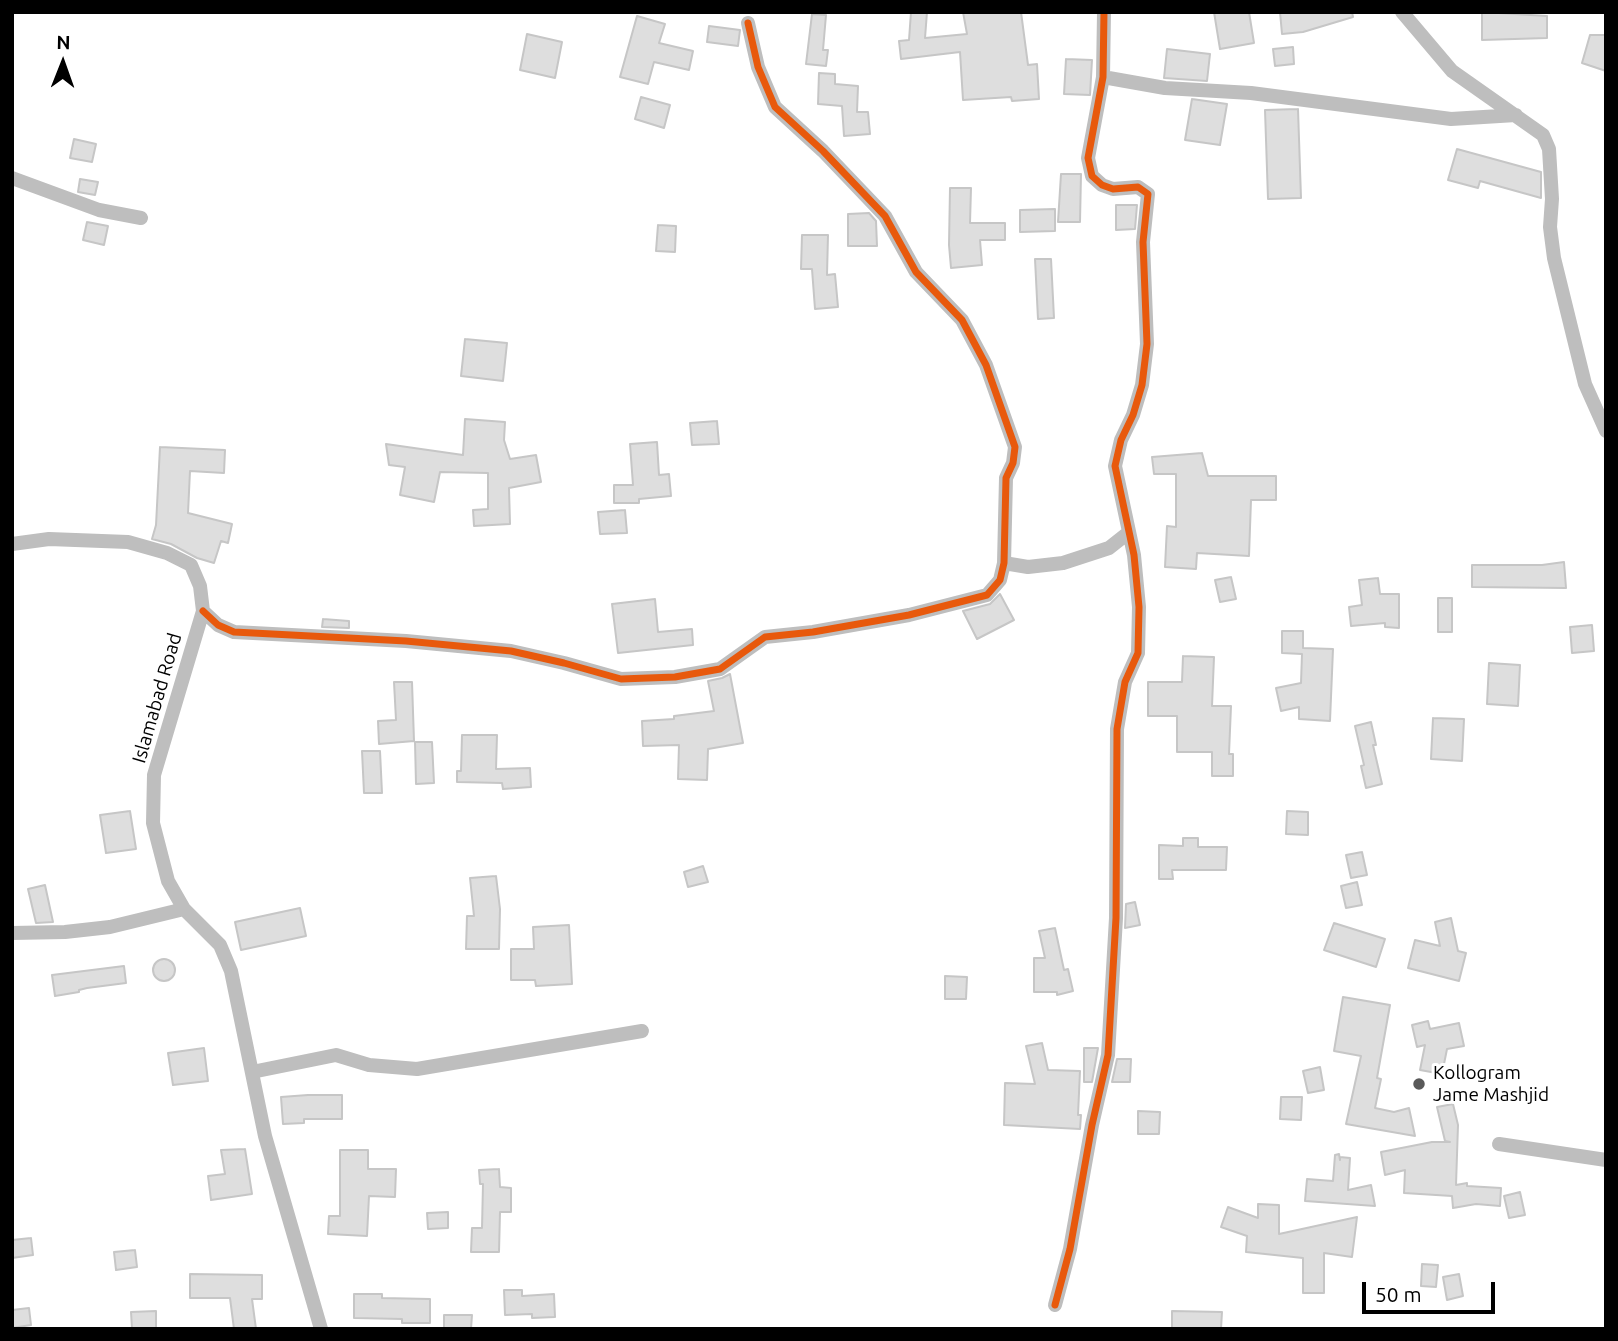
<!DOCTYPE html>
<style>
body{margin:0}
#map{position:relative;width:1618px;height:1341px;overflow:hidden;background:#fff;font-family:Ubuntu,sans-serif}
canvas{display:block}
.frame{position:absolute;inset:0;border:14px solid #000;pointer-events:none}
.north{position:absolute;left:28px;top:28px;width:70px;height:70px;-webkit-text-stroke:5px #fff;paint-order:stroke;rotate:1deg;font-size:19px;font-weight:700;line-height:28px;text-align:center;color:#000}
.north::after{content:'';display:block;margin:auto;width:24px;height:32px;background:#000;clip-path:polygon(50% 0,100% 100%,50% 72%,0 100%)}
.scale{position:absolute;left:1362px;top:1282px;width:133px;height:32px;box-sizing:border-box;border:4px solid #000;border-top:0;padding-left:9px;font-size:21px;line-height:24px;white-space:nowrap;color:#000;-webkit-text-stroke:5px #fff;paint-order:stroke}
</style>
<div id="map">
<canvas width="1618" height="1341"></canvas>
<div class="frame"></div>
<div class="north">N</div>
<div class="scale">50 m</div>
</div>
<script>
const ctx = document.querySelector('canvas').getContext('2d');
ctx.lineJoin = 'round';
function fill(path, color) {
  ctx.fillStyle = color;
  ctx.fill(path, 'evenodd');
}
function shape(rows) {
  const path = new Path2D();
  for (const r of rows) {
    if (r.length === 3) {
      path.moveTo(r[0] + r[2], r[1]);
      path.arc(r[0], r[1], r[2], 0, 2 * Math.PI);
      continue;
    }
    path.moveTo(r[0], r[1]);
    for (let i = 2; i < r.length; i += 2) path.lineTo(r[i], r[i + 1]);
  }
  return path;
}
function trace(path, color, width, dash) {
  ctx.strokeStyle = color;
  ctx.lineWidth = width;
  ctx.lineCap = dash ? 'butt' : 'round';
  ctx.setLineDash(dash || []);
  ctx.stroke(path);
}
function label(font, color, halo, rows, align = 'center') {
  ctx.font = font + ' Ubuntu,sans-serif';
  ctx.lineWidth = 6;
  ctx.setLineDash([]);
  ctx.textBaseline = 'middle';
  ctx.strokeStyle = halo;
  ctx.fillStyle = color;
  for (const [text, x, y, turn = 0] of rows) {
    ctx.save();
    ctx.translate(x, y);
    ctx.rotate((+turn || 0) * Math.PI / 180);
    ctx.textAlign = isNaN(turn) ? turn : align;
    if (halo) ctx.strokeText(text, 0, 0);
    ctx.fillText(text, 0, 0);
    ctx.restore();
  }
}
const building = shape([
 [911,12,927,12,925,38,967,34,963,12,1021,12,1028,65,1037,64,1039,99,1012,101,1011,97,963,100,960,52,901,59,899,41,909,40,911,12],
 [1214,12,1249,12,1254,43,1220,49,1214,12],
 [1280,12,1352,12,1353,17,1303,32,1282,34,1280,12],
 [1482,12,1547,16,1547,38,1482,40,1482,12],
 [812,14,826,15,823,50,828,50,826,66,806,64,812,14],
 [637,16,665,24,659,43,693,51,689,70,654,62,648,84,620,77,637,16],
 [709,26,740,30,738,46,707,42,709,26],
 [527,34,562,42,555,78,520,70,527,34],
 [1590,35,1606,35,1606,71,1582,63,1590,35],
 [1293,47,1294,64,1275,66,1273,49,1293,47],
 [1167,49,1210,54,1207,81,1164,78,1167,49],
 [1066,59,1092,60,1090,95,1064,94,1066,59],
 [819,73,835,74,835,84,858,86,857,112,868,112,870,134,844,136,842,106,818,104,819,73],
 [641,97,670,105,664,128,635,119,641,97],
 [1192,99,1227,104,1220,145,1185,140,1192,99],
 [1298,109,1301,198,1268,199,1265,110,1298,109],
 [74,139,96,144,92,162,70,158,74,139],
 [1457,149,1541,172,1541,198,1480,181,1478,188,1448,180,1457,149],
 [1061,174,1081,174,1080,222,1058,222,1061,174],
 [80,179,98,182,95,195,78,192,80,179],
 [950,188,971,188,970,223,1005,223,1005,240,980,240,982,265,951,268,949,245,950,188],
 [1116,205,1137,205,1135,229,1116,230,1116,205],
 [1055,209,1055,231,1020,232,1020,210,1055,209],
 [869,213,876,221,877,246,848,246,848,214,869,213],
 [87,222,108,226,104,245,83,240,87,222],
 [658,225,676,226,675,252,656,251,658,225],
 [802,235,828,235,827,275,835,274,838,307,815,309,812,269,801,269,802,235],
 [1035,259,1051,259,1054,318,1038,319,1035,259],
 [465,339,507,343,503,381,461,376,465,339],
 [465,419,505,422,504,440,510,459,536,455,541,482,509,488,510,524,474,526,473,510,488,509,488,473,440,472,434,502,400,495,405,467,389,465,386,444,463,455,465,419],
 [717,421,719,444,692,445,690,423,717,421],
 [657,442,659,475,669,474,671,496,639,499,639,503,614,503,614,485,633,485,630,444,657,442],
 [160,447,225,450,224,473,190,471,188,513,232,524,228,543,221,541,214,563,197,558,171,544,152,539,156,525,160,447],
 [1202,453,1208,476,1276,476,1276,500,1251,500,1249,556,1197,553,1196,569,1165,567,1167,526,1176,527,1176,474,1154,474,1152,457,1202,453],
 [625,510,627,533,600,534,598,512,625,510],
 [1564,562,1566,588,1472,587,1472,565,1542,565,1564,562],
 [1231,577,1236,599,1220,602,1215,580,1231,577],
 [1378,578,1380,594,1399,594,1399,628,1385,627,1385,623,1351,626,1349,607,1362,605,1359,580,1378,578],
 [1000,594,1014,620,977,639,963,611,990,604,1000,594],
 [1438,598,1452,598,1452,632,1438,632,1438,598],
 [655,599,658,632,692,629,693,645,618,653,612,604,655,599],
 [323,619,349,621,349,628,322,627,323,619],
 [1592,625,1594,651,1572,653,1570,627,1592,625],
 [1282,631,1303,631,1303,648,1333,649,1330,721,1299,719,1299,707,1281,711,1276,688,1301,683,1302,654,1282,653,1282,631],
 [1183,656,1214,657,1212,706,1231,706,1229,754,1233,754,1233,776,1212,776,1212,752,1177,752,1177,716,1148,716,1148,682,1182,682,1183,656],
 [1489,663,1520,665,1518,706,1487,704,1489,663],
 [730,674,743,743,708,749,707,780,678,779,679,745,643,746,642,721,674,719,674,716,714,711,708,681,722,678,730,674],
 [394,682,412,682,414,741,379,744,378,721,396,720,394,682],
 [1433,718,1464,719,1462,761,1431,759,1433,718],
 [1371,722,1376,745,1373,745,1382,784,1366,788,1361,766,1364,765,1355,726,1371,722],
 [462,735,497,735,496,769,530,768,531,787,503,789,502,783,457,782,457,771,461,771,462,735],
 [415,742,432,742,434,783,416,784,415,742],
 [362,751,380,751,382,793,364,793,362,751],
 [130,811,136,849,106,853,100,815,130,811],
 [1287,811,1308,812,1308,835,1286,834,1287,811],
 [1183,838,1198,838,1198,847,1227,847,1226,870,1172,870,1173,879,1159,879,1159,845,1183,846,1183,838],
 [1362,852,1367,875,1351,878,1346,855,1362,852],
 [703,866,708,882,688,887,684,872,703,866],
 [496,876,500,909,499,949,466,949,467,916,474,916,470,878,496,876],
 [1357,882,1362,905,1346,908,1341,886,1357,882],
 [45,885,53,922,36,923,28,889,45,885],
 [1135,902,1140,925,1125,928,1126,904,1135,902],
 [300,908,306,936,241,950,235,922,300,908],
 [1451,918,1458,951,1466,953,1459,981,1408,968,1415,940,1440,946,1435,922,1451,918],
 [1334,923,1385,939,1376,967,1324,950,1334,923],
 [569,925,572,984,536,986,535,980,511,980,511,949,534,949,533,927,569,925],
 [1055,928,1064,970,1068,969,1073,991,1057,995,1057,992,1034,992,1034,958,1045,958,1039,931,1055,928],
 [164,970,11],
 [124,966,126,983,87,988,79,990,79,992,55,996,52,975,124,966],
 [945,976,967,977,966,999,945,999,945,976],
 [1343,997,1390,1005,1377,1078,1381,1079,1375,1108,1394,1112,1409,1108,1415,1136,1346,1124,1361,1056,1334,1051,1343,997],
 [1428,1021,1430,1029,1459,1023,1464,1046,1447,1049,1442,1074,1420,1070,1425,1045,1417,1047,1412,1025,1428,1021],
 [1042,1043,1048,1070,1080,1071,1078,1115,1081,1115,1080,1129,1004,1125,1005,1083,1035,1084,1026,1046,1042,1043],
 [204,1048,208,1081,173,1085,168,1053,204,1048],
 [1084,1048,1098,1048,1092,1082,1084,1082,1084,1048],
 [1117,1059,1131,1059,1130,1082,1112,1082,1117,1059],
 [1320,1067,1324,1090,1308,1093,1303,1071,1320,1067],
 [308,1095,342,1095,342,1119,304,1119,304,1123,283,1124,281,1097,308,1095],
 [1281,1097,1302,1097,1301,1120,1280,1119,1281,1097],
 [1453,1104,1458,1125,1456,1185,1467,1183,1467,1186,1501,1188,1500,1206,1476,1204,1453,1208,1452,1196,1404,1193,1405,1170,1385,1175,1381,1152,1432,1142,1450,1142,1445,1141,1437,1107,1453,1104],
 [1138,1111,1160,1112,1159,1134,1138,1134,1138,1111],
 [245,1149,252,1194,211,1200,208,1176,225,1174,221,1150,245,1149],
 [340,1150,368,1150,368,1169,396,1169,395,1197,369,1196,367,1236,328,1234,329,1216,340,1216,340,1150],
 [1339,1154,1340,1160,1340,1157,1350,1158,1348,1190,1371,1185,1375,1206,1305,1201,1307,1179,1333,1181,1335,1155,1339,1154],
 [499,1169,500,1187,511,1188,511,1212,500,1212,499,1252,471,1252,472,1228,482,1228,483,1184,480,1184,479,1170,499,1169],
 [1520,1192,1525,1215,1509,1218,1504,1196,1520,1192],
 [1258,1204,1279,1205,1279,1234,1357,1217,1352,1257,1324,1253,1324,1293,1303,1293,1303,1258,1246,1252,1247,1236,1221,1227,1228,1207,1258,1218,1258,1204],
 [448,1212,448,1228,428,1229,427,1213,448,1212],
 [31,1238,33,1255,12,1258,12,1240,31,1238],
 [135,1250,137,1267,116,1270,114,1252,135,1250],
 [1422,1264,1438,1265,1436,1287,1421,1286,1422,1264],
 [190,1274,262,1275,262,1299,252,1299,256,1329,234,1329,230,1298,190,1298,190,1274],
 [1459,1274,1463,1296,1447,1300,1443,1277,1459,1274],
 [504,1290,522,1290,522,1296,554,1294,555,1317,532,1318,532,1314,505,1315,504,1290],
 [354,1294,382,1294,382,1298,430,1299,430,1323,402,1323,402,1319,354,1318,354,1294],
 [29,1308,31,1325,12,1328,12,1310,29,1308],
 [156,1311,156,1329,132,1329,131,1312,156,1311],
 [1172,1311,1222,1312,1221,1329,1172,1329,1172,1311],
 [444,1315,472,1315,471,1329,444,1329,444,1315]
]);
const street = shape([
 [1402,12,1452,71,1543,135,1549,149,1552,199,1550,227,1554,258,1585,384,1606,431],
 [1103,77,1165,88,1251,93,1451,119,1516,115],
 [12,178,99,210,141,218],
 [12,544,49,539,128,542,167,553,191,565,200,586,203,611,154,775,153,823,168,881,184,909,220,945,231,971,265,1136,321,1329],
 [1004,563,1028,567,1063,563,1109,548,1128,533],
 [203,611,218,625,234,632,406,641,511,651,564,663,621,679,675,677,720,669,765,637,813,632,909,615,987,595,1000,580,1004,563,1006,478,1013,463,1015,447,986,365,962,320,916,272,885,216,823,151,775,107,758,67,748,23],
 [12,933,65,932,110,927,184,909],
 [252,1072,336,1055,369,1065,417,1069,642,1031],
 [1499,1144,1606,1160],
 [1055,1305,1070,1249,1092,1125,1108,1055,1116,918,1117,729,1125,682,1138,653,1139,607,1134,555,1115,466,1121,440,1133,415,1142,385,1147,344,1143,242,1148,194,1138,187,1113,189,1102,185,1092,176,1088,158,1103,77,1104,12]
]);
const cycleway = shape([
 [203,611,218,625,234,632,406,641,511,651,564,663,621,679,675,677,720,669,765,637,813,632,909,615,987,595,1000,580,1004,563,1006,478,1013,463,1015,447,986,365,962,320,916,272,885,216,823,151,775,107,758,67,748,23],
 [1055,1305,1070,1249,1092,1125,1108,1055,1116,918,1117,729,1125,682,1138,653,1139,607,1134,555,1115,466,1121,440,1133,415,1142,385,1147,344,1143,242,1148,194,1138,187,1113,189,1102,185,1092,176,1088,158,1103,77,1104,12]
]);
const markers = [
 [1419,1084,7,"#595959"]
];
const streetNames = [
 ["Islamabad Road",157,698,-74]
];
const poiNames = [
 ["Kollogram",1433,1073],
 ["Jame Mashjid",1433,1095]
];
fill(building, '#dedede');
trace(building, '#c6c6c6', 2);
trace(street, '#bebebe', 14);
trace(cycleway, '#e8590c', 7);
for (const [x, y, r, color] of markers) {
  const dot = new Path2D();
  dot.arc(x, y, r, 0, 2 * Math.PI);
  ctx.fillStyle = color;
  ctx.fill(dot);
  trace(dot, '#fff', 2.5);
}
label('19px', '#000', '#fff', streetNames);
label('19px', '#000', '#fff', poiNames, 'left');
</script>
